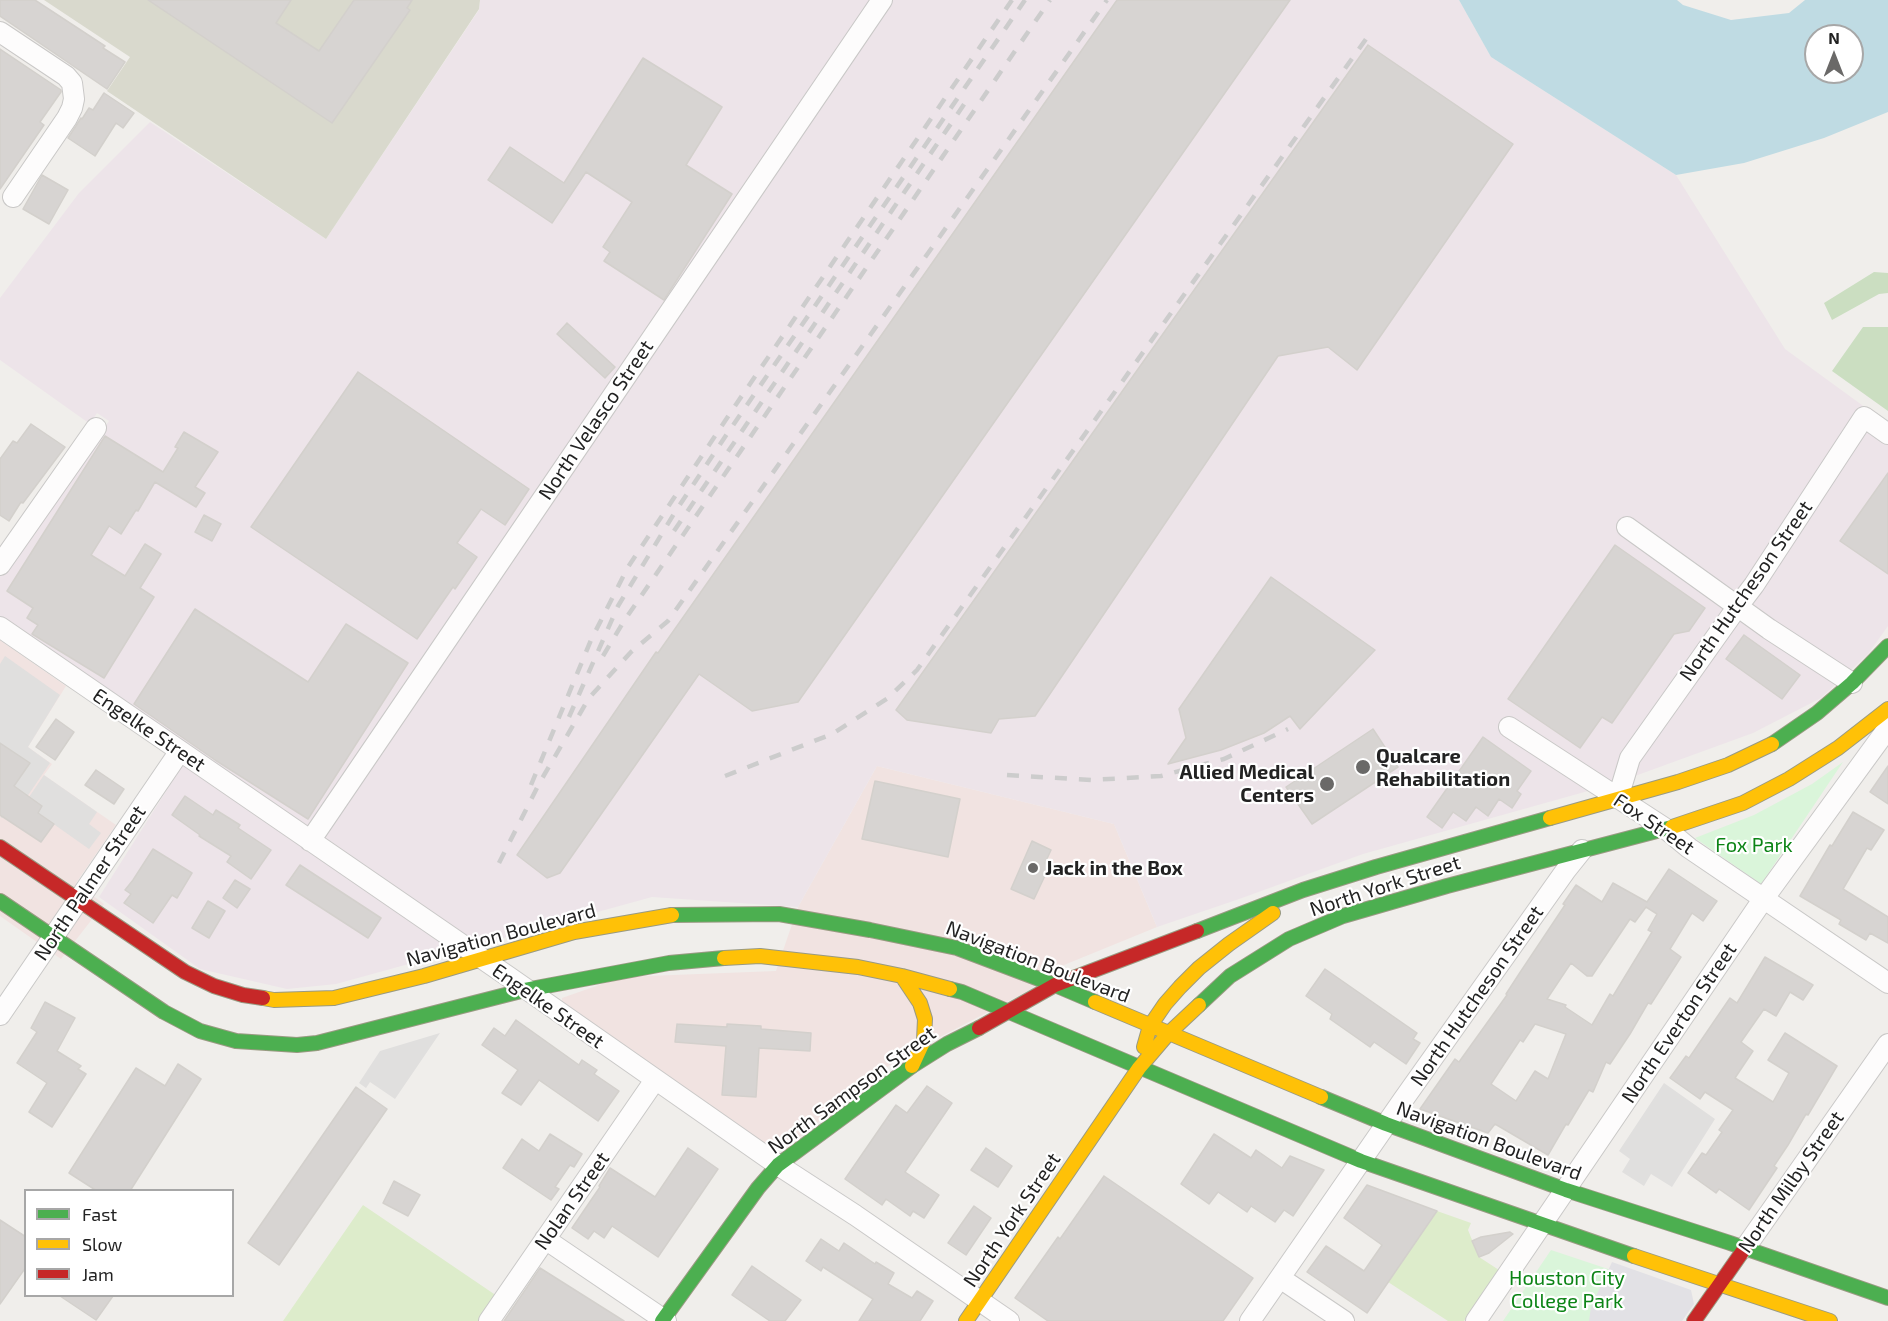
<!DOCTYPE html>
<style>
body{margin:0}
#map{position:relative;width:1888px;height:1321px;overflow:hidden;background:#f0eeeb;font-family:"Exo 2",sans-serif}
canvas{display:block}
.legend{position:absolute;left:24px;top:1189px;width:210px;height:108px;box-sizing:border-box;background:#fff;border:2px solid #a7a7a7;margin:0;padding:8px 10px;list-style:none;font-size:18px;color:#222}
.legend li{display:flex;align-items:center;gap:12px;height:30px}
.legend b{width:30px;border:2px solid #a7a7a7}
.north{position:absolute;left:1804px;top:24px;width:60px;height:60px;box-sizing:border-box;background:#fff;border:2px solid #a7a7a7;border-radius:50%;rotate:0deg;font-size:16px;font-weight:700;line-height:24px;text-align:center;color:#222}
.north::after{content:'';display:block;margin:auto;width:21px;height:27px;background:#6a6968;clip-path:polygon(50% 0,100% 100%,50% 72%,0 100%)}
</style>
<div id="map">
<canvas width="1888" height="1321"></canvas>
<ul class="legend">
<li><b style="height:8px;background:#4caf50"></b>Fast</li>
<li><b style="height:8px;background:#ffc107"></b>Slow</li>
<li><b style="height:8px;background:#c62828"></b>Jam</li>
</ul>
<div class="north">N</div>
</div>
<script>
const ctx = document.querySelector('canvas').getContext('2d');
ctx.lineJoin = 'round';
function fill(path, color) {
  ctx.fillStyle = color;
  ctx.fill(path, 'evenodd');
}
function shape(rows) {
  const path = new Path2D();
  for (const r of rows) {
    path.moveTo(r[0], r[1]);
    for (let i = 2; i < r.length; i += 2) path.lineTo(r[i], r[i + 1]);
  }
  return path;
}
function trace(path, color, width, dash) {
  ctx.strokeStyle = color;
  ctx.lineWidth = width;
  ctx.lineCap = dash ? 'butt' : 'round';
  ctx.setLineDash(dash || []);
  ctx.stroke(path);
}
function label(font, color, halo, rows, align = 'center') {
  ctx.font = font + ' "Exo 2",sans-serif';
  ctx.lineWidth = 4.5;
  ctx.setLineDash([]);
  ctx.textBaseline = 'middle';
  ctx.strokeStyle = halo;
  ctx.fillStyle = color;
  for (const [text, x, y, turn = 0] of rows) {
    ctx.save();
    ctx.translate(x, y);
    ctx.rotate((+turn || 0) * Math.PI / 180);
    ctx.textAlign = isNaN(turn) ? turn : align;
    if (halo) ctx.strokeText(text, 0, 0);
    ctx.fillText(text, 0, 0);
    ctx.restore();
  }
}
const commercial = shape([
 [0,640,66,686,28,747,52,764,44,775,116,825,76,883,104,904,61,959,0,916],
 [877,766,1114,824,1157,927,1064,965,1028,991,896,1060,785,1149,770,1147,562,1005,562,998,622,977,776,971,798,907]
]);
const industrial = shape([
 [480,0,1459,0,1491,57,1676,175,1785,349,1888,424,1888,626,1868,654,1821,698,1753,733,1613,784,1363,854,1242,898,1157,927,1114,824,877,766,798,907,652,897,336,984,287,989,200,969,99,897,191,752,0,621,0,572,109,421,97,413,90,424,0,360,0,298,79,193,150,122,326,239,479,10]
]);
const construction = shape([
 [44,0,480,0,479,9,326,239,107,91,130,57]
]);
const grass = shape([
 [363,1205,497,1296,480,1321,283,1321],
 [1437,1211,1471,1223,1468,1230,1479,1257,1499,1270,1464,1321,1448,1321,1388,1282]
]);
const forest = shape([
 [1874,272,1888,273,1888,293,1879,294,1832,320,1824,303],
 [1863,327,1888,327,1888,411,1832,371]
]);
const park = shape([
 [1843,762,1761,884,1695,838,1754,815,1812,784],
 [1551,1250,1608,1269,1686,1299,1672,1321,1503,1321]
]);
const parking = shape([
 [5,656,60,695,28,747,50,763,16,813,1,818,0,806,30,763,0,743,0,664],
 [44,775,97,812,89,824,101,833,89,849,38,813,42,806,29,797],
 [440,1033,395,1099,370,1082,366,1088,359,1083,380,1051],
 [1664,1083,1715,1119,1672,1187,1651,1174,1644,1186,1622,1172,1630,1159,1619,1151]
]);
const plaza = shape([
 [1612,1262,1691,1290,1694,1304,1682,1321,1589,1321,1591,1307]
]);
const water = shape([
 [1459,0,1677,0,1683,5,1731,20,1789,13,1805,0,1888,0,1888,112,1824,138,1744,163,1676,175,1491,57],
 [1816,36,1852,36,1852,72,1816,72]
]);
const building = shape([
 [0,0,35,0,105,46,103,48,125,62,107,89,0,16,0,0],
 [148,0,291,0,276,23,319,51,354,0,412,0,407,8,410,10,332,123,148,0],
 [1117,0,1290,0,798,702,752,711,699,674,560,873,547,878,517,855,656,652,658,653,1117,0],
 [1368,45,1513,144,1357,370,1328,347,1278,356,1035,716,999,719,991,733,907,720,896,710,1368,45],
 [0,49,61,90,61,92,40,122,44,125,0,189,0,49],
 [643,58,722,107,686,165,732,194,664,300,604,261,610,252,603,247,632,202,586,172,552,223,488,180,510,147,564,183,643,58],
 [104,93,134,113,123,128,116,123,95,156,68,138,81,118,82,119,89,108,93,110,104,93],
 [42,175,68,190,49,224,23,209,42,175],
 [567,323,615,367,605,378,557,334,567,323],
 [358,372,529,489,505,525,481,509,457,543,477,557,455,589,453,587,417,639,251,527,358,372],
 [31,424,65,447,23,503,21,502,9,521,0,515,0,459,13,441,17,443,31,424],
 [184,432,218,452,195,487,205,493,196,507,155,482,138,511,136,510,121,534,109,526,91,555,125,576,145,544,161,554,140,588,154,597,104,678,32,634,38,625,27,618,33,608,7,591,105,436,163,472,178,448,175,447,184,432],
 [1888,473,1888,574,1840,541,1888,473],
 [204,515,221,524,212,541,195,532,204,515],
 [1615,545,1705,608,1689,631,1674,634,1612,723,1602,717,1580,748,1508,699,1615,545],
 [1271,577,1375,650,1300,729,1290,716,1264,733,1221,750,1168,764,1186,738,1179,709,1271,577],
 [195,609,308,682,346,624,408,663,308,819,215,760,134,704,195,609],
 [1744,635,1800,675,1782,699,1726,659,1744,635],
 [56,719,74,732,55,760,36,747,56,719],
 [1373,729,1398,767,1312,824,1286,787,1373,729],
 [1483,737,1531,771,1517,791,1521,794,1512,808,1499,799,1488,816,1476,807,1466,821,1453,812,1442,828,1427,817,1483,737],
 [0,743,30,763,14,786,42,806,38,813,54,824,41,842,0,815,0,743],
 [1888,766,1888,804,1870,792,1888,766],
 [96,770,124,789,114,804,85,785,96,770],
 [875,781,960,799,948,857,862,839,875,781],
 [185,796,213,815,216,810,240,825,238,828,271,850,251,879,227,862,231,856,199,836,200,835,172,815,185,796],
 [1853,812,1884,830,1871,850,1867,848,1843,889,1888,917,1888,943,1870,933,1866,940,1839,924,1841,920,1800,896,1830,845,1832,846,1853,812],
 [1032,841,1051,850,1045,863,1050,865,1034,899,1011,889,1032,841],
 [153,849,192,873,177,898,172,895,153,923,124,903,131,894,125,890,133,880,153,849],
 [300,865,381,918,368,938,286,885,300,865],
 [1669,869,1717,901,1703,921,1692,913,1670,949,1681,957,1651,1004,1648,1003,1630,1034,1610,1064,1606,1062,1593,1092,1589,1090,1568,1125,1566,1124,1548,1155,1495,1124,1488,1133,1420,1109,1455,1059,1459,1062,1507,995,1506,994,1519,974,1565,905,1563,904,1576,885,1602,902,1613,883,1647,902,1669,869],
 [1646,907,1657,914,1648,930,1652,932,1613,996,1610,994,1592,1025,1565,1007,1566,1005,1547,999,1571,963,1587,976,1592,976,1630,919,1635,922,1646,907],
 [1535,1024,1566,1034,1548,1079,1535,1071,1516,1101,1491,1084,1520,1040,1523,1042,1535,1024],
 [235,880,250,889,237,908,223,898,235,880],
 [208,901,225,911,209,938,192,928,208,901],
 [1765,957,1813,985,1803,1000,1790,992,1776,1016,1764,1009,1741,1042,1753,1051,1735,1078,1773,1102,1789,1073,1768,1060,1785,1033,1837,1066,1808,1115,1806,1114,1788,1145,1774,1166,1777,1168,1749,1210,1719,1189,1716,1193,1688,1173,1702,1153,1706,1155,1722,1132,1719,1130,1733,1110,1705,1092,1700,1099,1670,1078,1686,1056,1689,1058,1730,998,1737,1003,1765,957],
 [1325,969,1417,1033,1413,1039,1420,1043,1406,1064,1374,1042,1370,1047,1330,1019,1332,1014,1306,996,1325,969],
 [45,1002,75,1018,57,1051,81,1066,78,1069,86,1074,52,1127,29,1112,47,1083,17,1063,37,1032,31,1028,45,1002],
 [516,1020,579,1065,582,1060,597,1070,594,1074,619,1091,598,1121,539,1080,521,1105,502,1093,518,1070,482,1045,494,1028,505,1036,516,1020],
 [677,1024,727,1027,727,1024,761,1026,761,1029,811,1033,810,1051,759,1048,756,1097,722,1095,726,1046,675,1042,677,1024],
 [178,1064,201,1079,130,1191,97,1191,69,1173,136,1068,165,1086,178,1064],
 [927,1086,952,1103,905,1172,939,1195,924,1218,913,1211,910,1216,886,1199,882,1205,845,1179,896,1105,907,1113,927,1086],
 [356,1087,387,1109,279,1265,248,1243,356,1087],
 [550,1134,582,1154,574,1167,570,1165,555,1187,559,1189,551,1200,503,1168,522,1139,539,1151,550,1134],
 [1214,1134,1251,1158,1256,1150,1282,1168,1290,1156,1324,1170,1293,1216,1284,1210,1275,1222,1251,1206,1247,1212,1218,1192,1209,1204,1181,1184,1214,1134],
 [688,1148,718,1169,658,1257,612,1226,604,1238,594,1231,588,1239,572,1228,600,1187,599,1186,610,1168,655,1197,688,1148],
 [986,1148,1012,1166,998,1187,971,1170,986,1148],
 [1104,1176,1253,1278,1223,1321,1048,1321,1015,1298,1058,1237,1060,1239,1104,1176],
 [394,1181,420,1195,408,1216,383,1203,394,1181],
 [1367,1185,1437,1211,1367,1313,1307,1272,1326,1246,1364,1271,1382,1245,1344,1218,1367,1185],
 [974,1206,991,1218,966,1255,948,1243,974,1206],
 [0,1220,26,1237,26,1267,0,1304,0,1220],
 [1510,1232,1513,1234,1489,1253,1479,1257,1472,1241,1481,1237,1510,1232],
 [821,1239,839,1251,844,1243,875,1264,876,1262,894,1273,888,1284,912,1298,917,1291,933,1301,920,1321,859,1321,873,1299,823,1267,821,1271,806,1261,821,1239],
 [752,1266,801,1300,785,1321,770,1321,732,1295,752,1266],
 [540,1268,624,1321,504,1321,540,1268],
 [60,1296,113,1296,96,1320,60,1296]
]);
const street = shape([
 [0,32,66,76,72,83,74,99,72,108,67,118,13,197],
 [1627,527,1769,629,1852,683],
 [0,565,96,428],
 [0,627,509,977,778,1165,855,1215,1009,1321],
 [1509,727,1666,829,1689,848,1888,983],
 [1618,798,1630,758,1738,606,1754,585,1864,417,1888,434],
 [310,841,882,0],
 [0,1015,180,751],
 [545,1239,666,1321],
 [1745,1248,1888,1044],
 [1280,1278,1344,1321],
 [489,1321,655,1080],
 [1250,1321,1403,1100,1566,870,1582,850],
 [1476,1321,1764,898,1888,728]
]);
const fast = shape([
 [1772,744,1817,713,1852,683,1888,646],
 [0,901,164,1012,200,1031,236,1041,297,1045,317,1043,525,990,669,963,724,958],
 [672,915,779,914,870,930,957,948,1055,985,1095,1002],
 [1197,931,1303,890,1376,867,1550,818],
 [950,989,962,992,1361,1161,1634,1256],
 [1199,1005,1230,976,1289,939,1343,916,1447,886,1672,827],
 [1321,1097,1386,1124,1566,1190,1730,1243,1888,1298],
 [662,1321,758,1188,778,1165,912,1066,947,1044,979,1028]
]);
const slow = shape([
 [1550,818,1678,782,1728,765,1772,744],
 [1672,827,1743,803,1789,779,1838,748,1888,709],
 [724,958,760,956,858,967,902,976,950,989],
 [902,976,920,1003,925,1019,924,1040,912,1066],
 [263,998,274,1000,334,998,424,976,574,932,672,915],
 [1095,1002,1321,1097],
 [1144,1047,1150,1026,1165,1004,1180,987,1199,968,1229,944,1273,913],
 [1634,1256,1830,1321],
 [966,1321,1139,1068,1168,1034,1199,1005]
]);
const jam = shape([
 [0,847,185,972,214,986,243,995,263,998],
 [979,1028,1055,985,1197,931],
 [1694,1321,1745,1248]
]);
const rail = shape([
 [674,531,967,100],
 [603,656,624,621,1050,0],
 [569,717,618,606,675,512,727,434,1025,0],
 [1007,775,1091,780,1161,776,1224,759,1288,729],
 [725,776,832,734,888,698,917,670,1371,32],
 [531,785,591,640,628,567,739,400,1012,0],
 [499,863,540,782,589,698,631,652,668,621,1107,0]
]);
const markers = [
 [1363,767,8,"#6a6968"],
 [1327,784,8,"#6a6968"],
 [1033,868,6,"#6a6968"]
];
const streetNames = [
 ["North Velasco Street",596,420,-56],
 ["North Hutcheson Street",1746,591,-55],
 ["Engelke Street",149,730,34],
 ["Fox Street",1654,824,34],
 ["North Palmer Street",90,883,-56],
 ["North York Street",1385,886,-18],
 ["Navigation Boulevard",501,935,-15],
 ["Navigation Boulevard",1038,962,21],
 ["North Hutcheson Street",1477,996,-55],
 ["Engelke Street",548,1006,35],
 ["North Everton Street",1679,1023,-56],
 ["North Sampson Street",852,1090,-36],
 ["Navigation Boulevard",1489,1141,20],
 ["North Milby Street",1791,1182,-55],
 ["Nolan Street",572,1201,-55],
 ["North York Street",1012,1220,-56]
];
const poiNames = [
 ["Qualcare",1376,756],
 ["Rehabilitation",1376,779],
 ["Allied Medical",1314,772,"right"],
 ["Centers",1314,795,"right"],
 ["Jack in the Box",1045,868]
];
const parkNames = [
 ["Fox Park",1754,845],
 ["Houston City",1567,1278],
 ["College Park",1567,1301]
];
fill(commercial, '#f1e3e1');
fill(industrial, '#ede4e9');
fill(construction, '#d9d9cd');
fill(grass, '#ddeccb');
fill(forest, '#cbdec1');
fill(park, '#daf5da');
fill(parking, '#e0dfde');
fill(plaza, '#e2e1e5');
fill(water, '#bfdbe3');
fill(building, '#d7d4d2');
trace(building, '#d3d0cc', 1.5);
trace(street, '#c9c8c7', 22);
trace(fast, '#999a82', 16);
trace(slow, '#999a82', 16);
trace(jam, '#999a82', 16);
trace(street, '#fdfcfc', 20);
trace(fast, '#4caf50', 14);
trace(slow, '#ffc107', 14);
trace(jam, '#c62828', 14);
trace(rail, '#ccc', 4.5, [12, 12]);
for (const [x, y, r, color] of markers) {
  const dot = new Path2D();
  dot.arc(x, y, r, 0, 2 * Math.PI);
  ctx.fillStyle = color;
  ctx.fill(dot);
  trace(dot, '#fff', 2);
}
label('20px', '#222', '#fff', streetNames);
label('bold 20px', '#222', '#fff', poiNames, 'left');
label('20px', '#0c8416', '#fff', parkNames);
</script>
